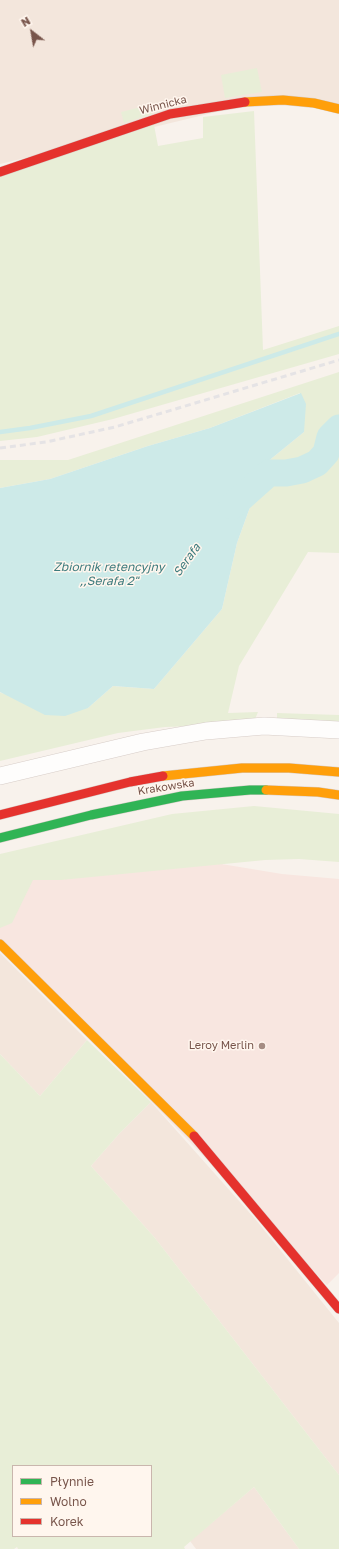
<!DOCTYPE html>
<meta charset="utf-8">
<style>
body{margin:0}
#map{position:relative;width:339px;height:1549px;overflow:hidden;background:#f8f2ec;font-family:"Golos Text",sans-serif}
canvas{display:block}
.legend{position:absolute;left:12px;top:1465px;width:140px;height:72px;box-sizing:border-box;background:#fff6ee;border:1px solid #c9b6ad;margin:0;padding:5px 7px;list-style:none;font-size:12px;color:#78554b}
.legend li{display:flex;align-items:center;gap:8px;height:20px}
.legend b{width:20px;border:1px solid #c9b6ad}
.north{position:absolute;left:12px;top:12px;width:40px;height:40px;-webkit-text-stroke:3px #fff6ee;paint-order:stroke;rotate:329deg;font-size:11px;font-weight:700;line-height:16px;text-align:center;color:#78554b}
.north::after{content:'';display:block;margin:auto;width:14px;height:18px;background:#78554b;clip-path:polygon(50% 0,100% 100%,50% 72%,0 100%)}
</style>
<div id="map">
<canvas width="339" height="1549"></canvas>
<ul class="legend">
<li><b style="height:5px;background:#30b455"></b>Płynnie</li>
<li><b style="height:5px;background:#ff9f0a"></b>Wolno</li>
<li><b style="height:5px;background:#e5322d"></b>Korek</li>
</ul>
<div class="north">N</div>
</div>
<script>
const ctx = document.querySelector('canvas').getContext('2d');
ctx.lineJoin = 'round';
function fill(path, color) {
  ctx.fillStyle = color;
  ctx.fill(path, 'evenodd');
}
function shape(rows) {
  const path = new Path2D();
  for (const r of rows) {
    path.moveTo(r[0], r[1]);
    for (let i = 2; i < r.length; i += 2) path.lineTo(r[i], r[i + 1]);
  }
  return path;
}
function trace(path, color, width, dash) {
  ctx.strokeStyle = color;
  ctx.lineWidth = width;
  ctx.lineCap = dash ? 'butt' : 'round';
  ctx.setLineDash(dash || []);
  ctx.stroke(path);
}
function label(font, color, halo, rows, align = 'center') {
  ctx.font = font + ' "Golos Text",sans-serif';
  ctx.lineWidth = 3;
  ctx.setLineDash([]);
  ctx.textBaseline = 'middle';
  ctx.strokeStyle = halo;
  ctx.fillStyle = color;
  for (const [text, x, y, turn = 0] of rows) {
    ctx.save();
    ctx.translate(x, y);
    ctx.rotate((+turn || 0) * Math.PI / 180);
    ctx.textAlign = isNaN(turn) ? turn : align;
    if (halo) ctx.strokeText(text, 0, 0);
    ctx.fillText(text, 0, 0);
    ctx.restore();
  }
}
const residential = shape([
 [0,0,339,0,339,104,283,96,0,164],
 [0,953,87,1040,40,1096,0,1054],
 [151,1102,256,1220,339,1323,339,1475,155,1238,91,1166,119,1134],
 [254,1487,299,1549,196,1549,190,1541]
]);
const commercial = shape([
 [179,857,282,874,339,879,339,1273,327,1285,0,944,0,902,7,873]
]);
const green = shape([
 [257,68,262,92,225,98,221,75],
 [149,105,152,114,124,123,121,112],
 [254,111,263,350,339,326,339,354,113,419,37,437,0,441,0,175,154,125,158,146,203,138,203,117],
 [339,372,339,553,308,552,239,666,228,713,258,712,253,724,165,727,118,733,0,761,0,692,1,693,88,708,113,686,154,689,222,609,237,543,266,463,304,432,300,393,210,428,148,446,50,479,0,488,0,460,68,460],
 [277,713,339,715,339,725,277,719],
 [254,806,339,814,339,862,299,859,265,860,61,880,33,880,12,923,0,928,0,854,172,814],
 [87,1040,151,1102,119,1134,91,1166,155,1238,339,1475,339,1549,299,1549,254,1487,184,1547,185,1549,18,1549,17,1547,14,1549,0,1549,0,1054,40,1096],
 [13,1466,151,1466,151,1536,13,1536]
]);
const water = shape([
 [301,393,306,404,304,432,266,463,237,543,222,609,154,689,113,686,88,708,65,716,45,715,0,692,0,488,50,479,148,446,210,428]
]);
const stream = shape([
 [0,432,30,428,91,416,339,334]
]);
const river = shape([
 [232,506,269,473,286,473,302,470,317,463,326,453,330,437,339,428]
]);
const street = shape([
 [0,776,143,742,206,731,264,726,339,730]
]);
const fast = shape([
 [0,838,91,815,182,796,250,790,266,790]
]);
const slow = shape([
 [245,102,283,100,314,103,339,109],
 [163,776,242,768,289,768,339,772],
 [266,790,318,792,339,795],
 [0,944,194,1136]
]);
const jam = shape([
 [0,172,170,114,245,102],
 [0,815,130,782,163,776],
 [194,1136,339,1309]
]);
const rail = shape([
 [0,448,46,442,115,427,339,360]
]);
const markers = [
 [262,1046,4,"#a58c83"]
];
const streetNames = [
 ["Winnicka",163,105,-14],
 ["Krakowska",166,787,-9]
];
const poiNames = [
 ["Leroy Merlin",254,1046]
];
const waterNames = [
 ["Serafa",187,560,-54],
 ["Zbiornik retencyjny",109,567],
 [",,Serafa 2\"",109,581]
];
fill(residential, '#f3e6dc');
fill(commercial, '#f8e6e0');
fill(green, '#e8eed7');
fill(water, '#cdeae8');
trace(stream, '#cdeae8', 4.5);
trace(river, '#cdeae8', 27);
trace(street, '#d7cdc8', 18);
trace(fast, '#d8cdc8', 10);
trace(slow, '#d8cdc8', 10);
trace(jam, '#d8cdc8', 10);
trace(street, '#fefdfc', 17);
trace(fast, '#30b455', 9);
trace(slow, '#ff9f0a', 9);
trace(jam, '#e5322d', 9);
trace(rail, '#e5e3e5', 3, [6, 4]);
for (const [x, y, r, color] of markers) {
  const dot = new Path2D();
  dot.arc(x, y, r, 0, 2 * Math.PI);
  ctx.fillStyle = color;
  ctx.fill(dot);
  trace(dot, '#fff6ee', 1.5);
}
label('11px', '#78554b', '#fff6ee', streetNames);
label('11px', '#78554b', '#fff6ee', poiNames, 'right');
label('italic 12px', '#3d7b7d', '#fff6ee', waterNames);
</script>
